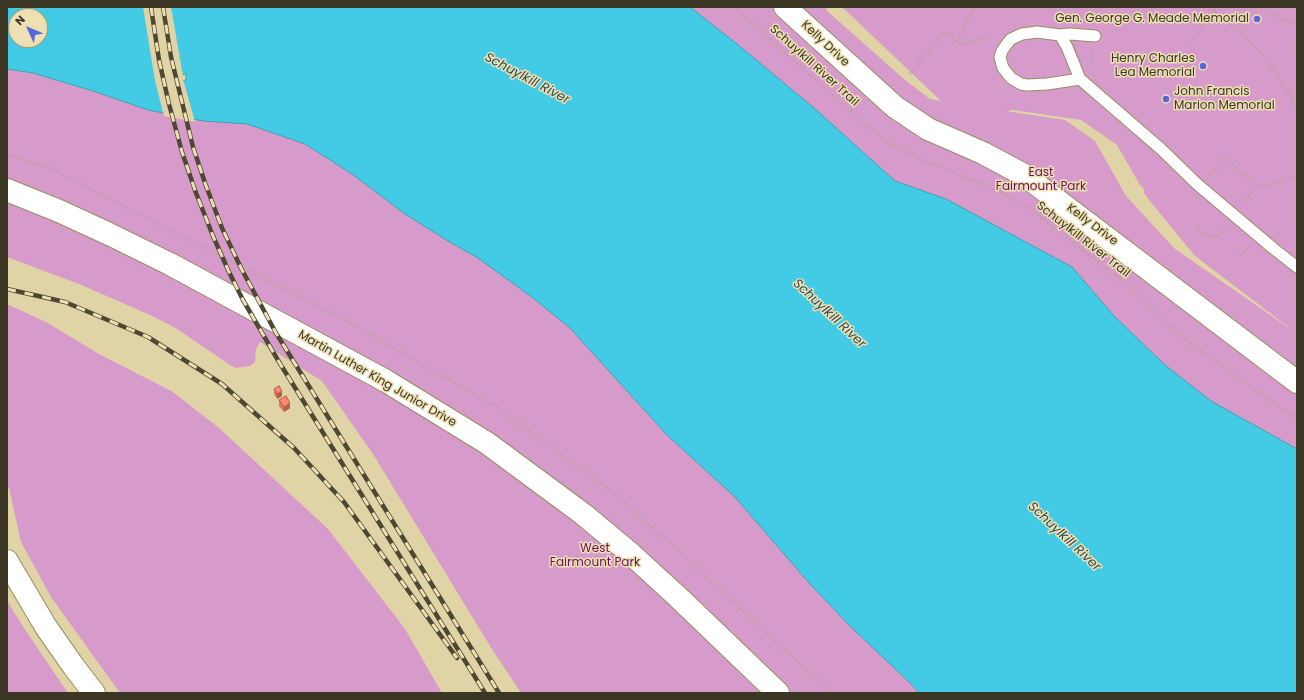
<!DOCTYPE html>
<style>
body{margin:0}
#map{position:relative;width:1304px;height:700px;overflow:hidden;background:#e0d3a6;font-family:Poppins,sans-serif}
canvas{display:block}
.frame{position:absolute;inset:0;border:8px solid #3c3725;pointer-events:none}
.north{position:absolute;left:8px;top:8px;width:40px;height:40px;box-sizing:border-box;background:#ede0b3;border:1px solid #a69c7a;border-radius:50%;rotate:314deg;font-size:11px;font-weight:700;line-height:16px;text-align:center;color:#3c3725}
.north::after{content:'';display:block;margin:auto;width:14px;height:18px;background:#5867de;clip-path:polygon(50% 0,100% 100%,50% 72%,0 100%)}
</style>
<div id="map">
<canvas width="1304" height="700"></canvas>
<div class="frame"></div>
<div class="north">N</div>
</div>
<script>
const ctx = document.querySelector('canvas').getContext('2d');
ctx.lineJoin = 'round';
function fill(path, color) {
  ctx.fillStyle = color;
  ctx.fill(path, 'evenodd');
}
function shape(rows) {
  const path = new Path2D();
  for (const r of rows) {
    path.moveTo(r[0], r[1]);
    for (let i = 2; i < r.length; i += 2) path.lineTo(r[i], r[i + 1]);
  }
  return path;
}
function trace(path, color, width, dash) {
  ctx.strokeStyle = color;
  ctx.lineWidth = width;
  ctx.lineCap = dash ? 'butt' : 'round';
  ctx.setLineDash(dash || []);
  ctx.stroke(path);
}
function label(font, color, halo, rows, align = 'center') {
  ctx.font = font + ' Poppins,sans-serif';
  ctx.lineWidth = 3;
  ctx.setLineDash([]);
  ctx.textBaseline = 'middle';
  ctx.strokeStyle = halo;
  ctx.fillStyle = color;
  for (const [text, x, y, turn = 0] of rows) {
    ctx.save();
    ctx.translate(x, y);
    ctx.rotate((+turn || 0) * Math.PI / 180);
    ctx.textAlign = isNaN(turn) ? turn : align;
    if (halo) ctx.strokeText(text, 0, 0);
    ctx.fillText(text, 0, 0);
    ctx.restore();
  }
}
const green = shape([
 [690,7,828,7,826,10,905,80,930,99,941,101,842,7,1297,7,1297,449,1211,401,1165,365,1114,316,1072,267,946,199,895,181,814,108,737,44],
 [1013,110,1081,120,1117,145,1140,185,1144,189,1144,193,1149,200,1195,256,1295,332,1175,249,1126,196,1095,141,1065,120,1006,111],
 [7,69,33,73,93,91,148,110,247,124,305,144,352,174,405,214,448,241,479,258,533,298,570,328,667,435,735,497,809,583,851,627,910,683,919,693,521,693,490,646,373,454,322,381,260,342,256,349,255,362,250,366,236,368,230,365,174,327,150,315,79,284,7,257],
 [7,304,46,322,99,354,173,392,219,428,328,529,405,629,442,693,120,693,51,597,21,542,9,488,7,485],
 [7,601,26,631,68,693,7,693]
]);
const water = shape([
 [7,7,690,7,737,44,814,108,895,181,946,199,1072,267,1114,316,1165,365,1211,401,1297,449,1297,693,919,693,910,683,851,627,809,583,735,497,667,435,570,328,533,298,478,258,448,241,405,214,352,174,305,144,247,124,203,121,148,110,93,91,33,73,7,69,7,7],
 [16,16,40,16,40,40,16,40,16,16],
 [186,74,186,80,164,84,163,77,186,74]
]);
const pier = shape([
 [143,7,171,7,183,76,165,78,165,82,183,79,195,122,164,116,155,81]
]);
const path = shape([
 [734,7,867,126,891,144,914,156,996,190,1016,200,1033,211,1117,277,1185,339,1227,370,1297,419],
 [1209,7,1242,33,1268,61,1297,107],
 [1258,7,1283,20,1297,24],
 [956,41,975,7],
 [1188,45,1217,7],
 [1092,63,1093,50],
 [910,74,945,32,959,43,962,44,993,36],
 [7,154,52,169,341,318,497,407,611,491,660,534,831,693],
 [1210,175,1225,158,1257,186],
 [1243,202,1257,186,1282,182,1297,177],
 [1196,226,1202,232,1212,237,1220,235,1226,228],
 [1239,250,1242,254,1248,247]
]);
const lane = shape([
 [1060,35,1070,34,1095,36],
 [1080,79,1047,84,1027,85,1021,84,1011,78,1003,68,1000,57,1002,51,1006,45,1011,39,1022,34,1037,32,1060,35,1067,47,1080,79,1161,149,1197,184,1274,249,1297,267]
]);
const secondary = shape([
 [7,190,59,211,109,234,170,264,386,381,487,443,583,514,631,554,678,597,778,693]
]);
const primary = shape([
 [785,7,895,107,928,129,983,153,1024,175,1297,382]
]);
const highway = shape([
 [7,561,46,627,74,667,94,693]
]);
const rail = shape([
 [151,7,159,60,169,104,182,152,196,193,213,236,229,272,243,300,279,362,485,693],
 [163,7,171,57,193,147,205,183,222,228,241,268,276,333,499,693],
 [7,289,65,302,148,337,222,384,294,448,344,502,457,658]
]);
const wall = shape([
 [274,389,282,396,277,399,274,394],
 [279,400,290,408,284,412,279,406]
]);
const shadedWall = shape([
 [282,391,282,396,277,399,277,394],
 [290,403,290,408,284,412,284,407]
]);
const building = shape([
 [279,386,282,391,277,394,274,389,279,386],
 [286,396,290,403,284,407,279,400,286,396]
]);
const markers = [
 [1257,19,4,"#5867de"],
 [1203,66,4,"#5867de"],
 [1166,99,4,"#5867de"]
];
const poiNames = [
 ["Gen. George G. Meade Memorial",1249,19],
 ["Henry Charles",1195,59],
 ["Lea Memorial",1195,73],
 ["John Francis",1174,92,"left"],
 ["Marion Memorial",1174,106,"left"]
];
const streetNames = [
 ["Kelly Drive",825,44,43],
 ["Schuylkill River Trail",814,66,42],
 ["Kelly Drive",1092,225,37],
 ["Schuylkill River Trail",1083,240,38],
 ["Martin Luther King Junior Drive",377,379,30]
];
const parkNames = [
 ["East",1041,173],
 ["Fairmount Park",1041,187],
 ["West",595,549],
 ["Fairmount Park",595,563]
];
const waterNames = [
 ["Schuylkill River",527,79,28],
 ["Schuylkill River",829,314,43],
 ["Schuylkill River",1064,537,43]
];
fill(green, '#d79bcb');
fill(water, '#43cbe6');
trace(water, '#419fac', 1);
fill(pier, '#e0d3a6');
trace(lane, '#998d63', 13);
trace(secondary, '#998d63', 24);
trace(primary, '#998d63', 24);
trace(highway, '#998d63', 24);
trace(path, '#ada27e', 2.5, [1, 3]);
trace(lane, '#fff', 11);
trace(secondary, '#fff', 22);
trace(primary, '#fff', 22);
trace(highway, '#fff', 22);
trace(rail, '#4d4833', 4.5);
trace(rail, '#ede0b3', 3, [9]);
fill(wall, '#db755f');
fill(shadedWall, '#b25f4d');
fill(building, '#ff886e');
trace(building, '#b25f4d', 1);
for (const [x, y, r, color] of markers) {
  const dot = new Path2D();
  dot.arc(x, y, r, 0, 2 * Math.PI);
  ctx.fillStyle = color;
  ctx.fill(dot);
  trace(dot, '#ede0b3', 1.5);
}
label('12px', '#3c3725', '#ede0b3', poiNames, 'right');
label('12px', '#3c3725', '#ede0b3', streetNames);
label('12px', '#67125c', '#ede0b3', parkNames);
label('italic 13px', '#2f4b52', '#ede0b3', waterNames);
</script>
